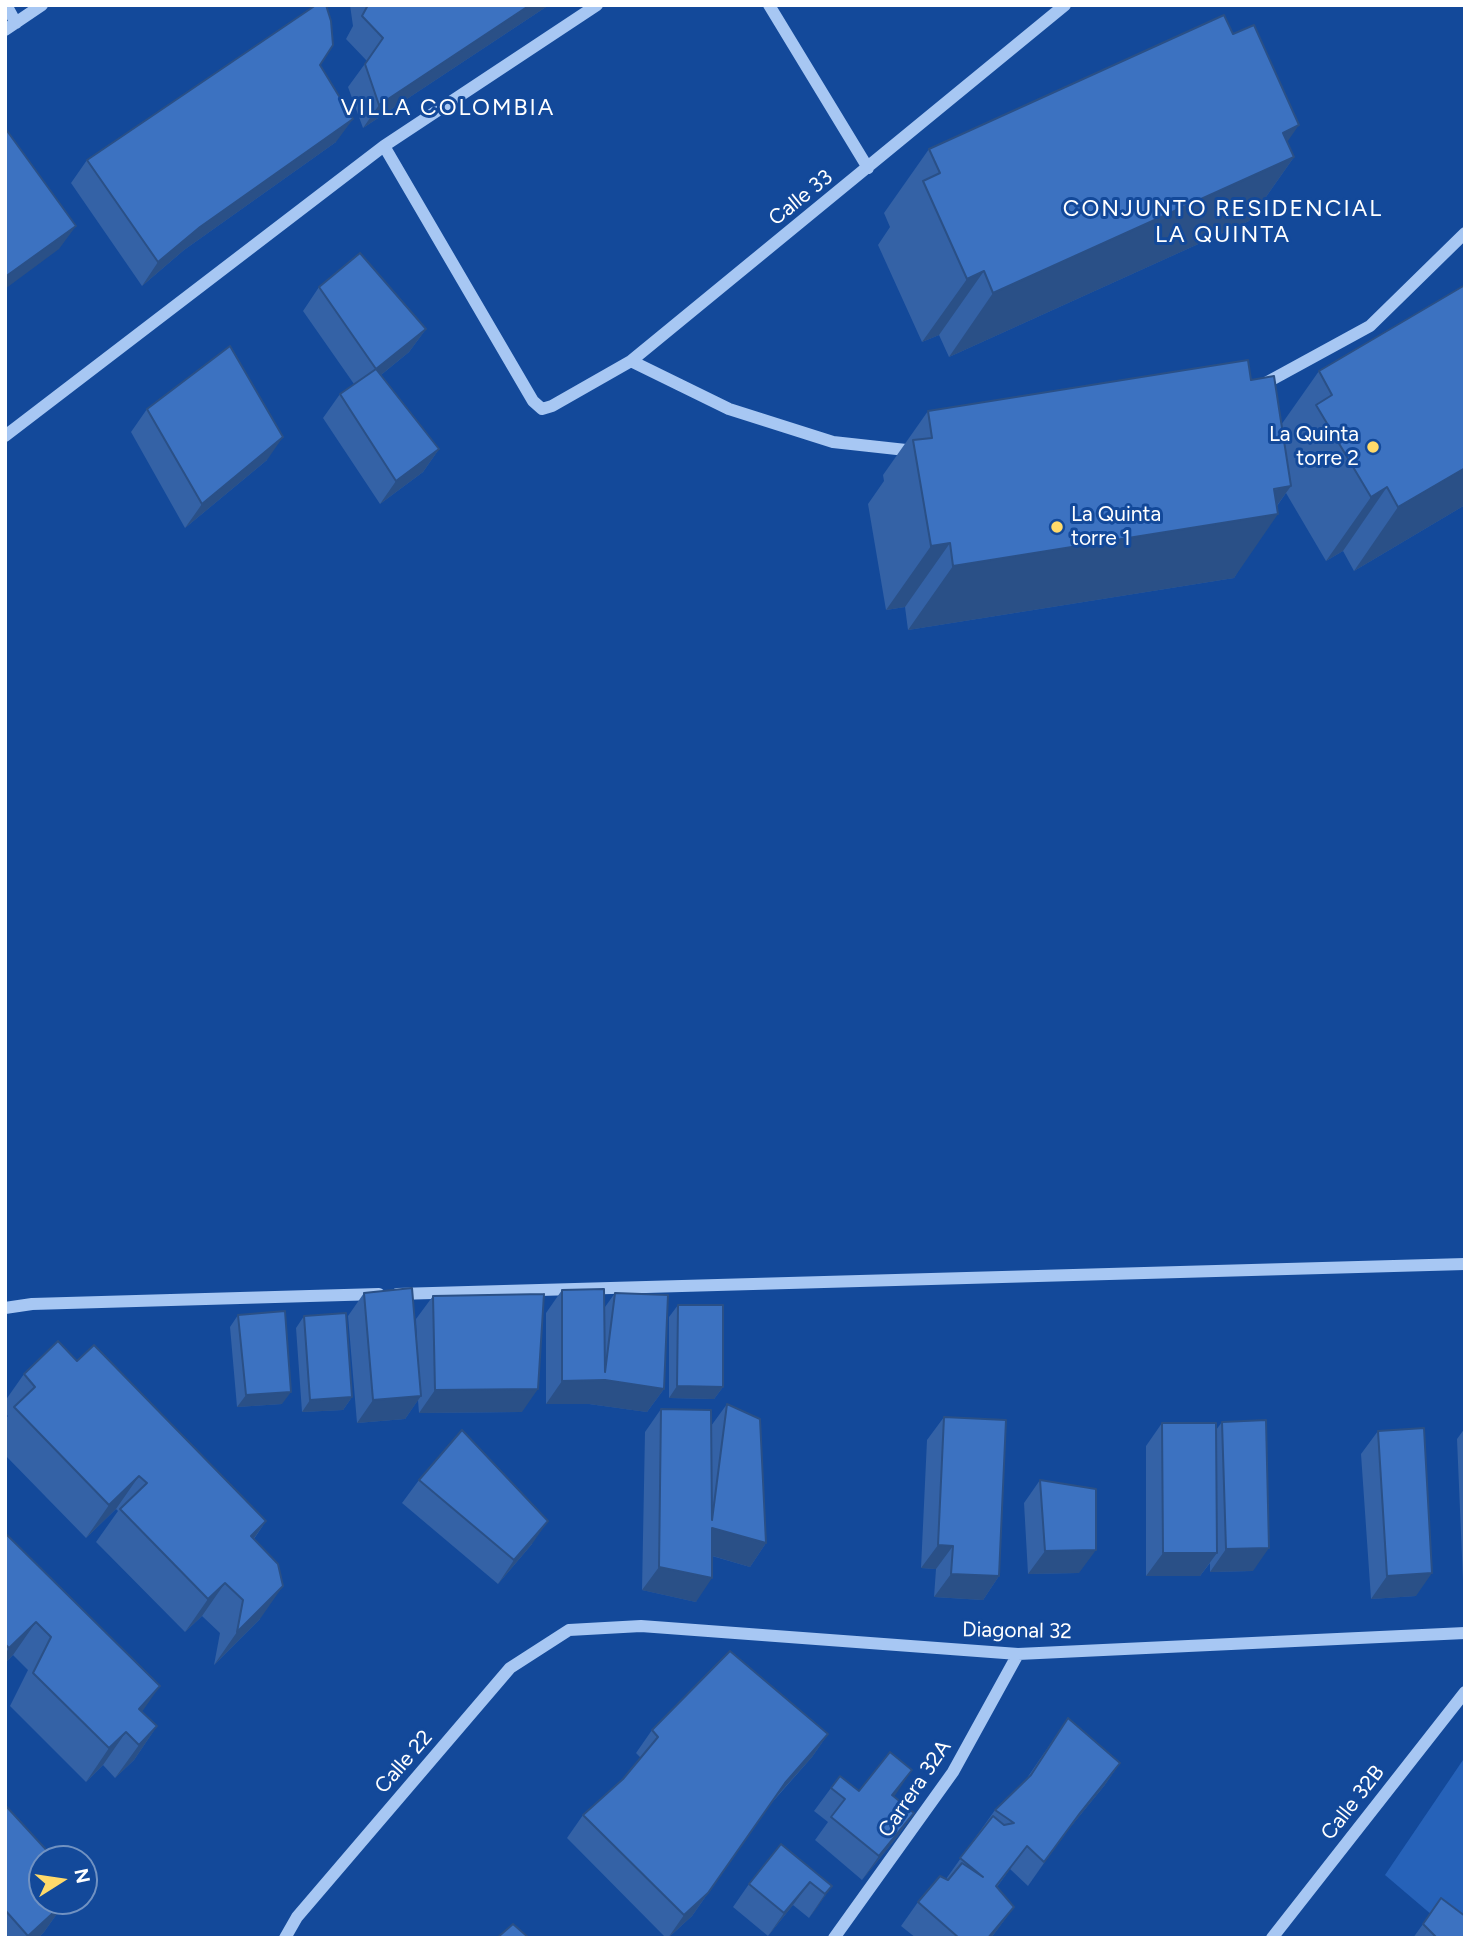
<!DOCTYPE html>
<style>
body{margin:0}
#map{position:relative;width:1470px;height:1943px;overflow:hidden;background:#13499a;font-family:Figtree,sans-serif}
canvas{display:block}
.frame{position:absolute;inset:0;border:7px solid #fff;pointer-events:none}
.north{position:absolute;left:28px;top:1845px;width:70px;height:70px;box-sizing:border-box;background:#13499a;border:2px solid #7192c2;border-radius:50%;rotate:78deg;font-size:19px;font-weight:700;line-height:28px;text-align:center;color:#fff}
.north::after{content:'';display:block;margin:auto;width:24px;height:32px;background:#ffda6a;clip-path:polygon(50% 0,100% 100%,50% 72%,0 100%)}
</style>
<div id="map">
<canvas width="1470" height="1943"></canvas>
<div class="frame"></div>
<div class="north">N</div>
</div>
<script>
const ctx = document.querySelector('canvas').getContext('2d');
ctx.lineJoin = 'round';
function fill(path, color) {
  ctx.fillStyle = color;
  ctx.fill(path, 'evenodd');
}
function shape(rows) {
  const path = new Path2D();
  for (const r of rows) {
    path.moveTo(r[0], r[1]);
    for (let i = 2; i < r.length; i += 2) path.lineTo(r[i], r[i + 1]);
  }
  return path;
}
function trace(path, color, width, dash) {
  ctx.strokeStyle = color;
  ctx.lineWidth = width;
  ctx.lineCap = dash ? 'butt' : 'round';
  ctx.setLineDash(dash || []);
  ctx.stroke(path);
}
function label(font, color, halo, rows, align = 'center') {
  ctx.font = font + ' Figtree,sans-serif';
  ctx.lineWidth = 6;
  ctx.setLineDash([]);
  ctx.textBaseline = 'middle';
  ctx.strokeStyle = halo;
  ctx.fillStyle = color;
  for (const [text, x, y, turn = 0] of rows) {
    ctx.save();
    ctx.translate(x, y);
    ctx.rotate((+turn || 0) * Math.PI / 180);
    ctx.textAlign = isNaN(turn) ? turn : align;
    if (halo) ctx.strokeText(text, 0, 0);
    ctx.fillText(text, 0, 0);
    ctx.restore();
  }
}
const green = shape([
 [1465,1757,1465,1938,1459,1938,1385,1875]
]);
const minor = shape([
 [6,5,16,23],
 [769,5,868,168],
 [5,30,42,5],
 [384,146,533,401,542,409,552,406,631,361,1065,5],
 [631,361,729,409,833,442,915,451],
 [1262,385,1370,326,1465,233],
 [5,436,384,146,597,5],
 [397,1294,1465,1264],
 [5,1308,32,1304,379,1294],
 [285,1938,297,1917,510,1668,569,1630,641,1626,1018,1654,1465,1633],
 [834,1938,953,1772,1018,1654],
 [1272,1938,1465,1692]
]);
const wall = shape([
 [350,5,549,5,363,128,348,87,367,61,346,39,353,26],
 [320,65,336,142,184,250,142,286,71,183,87,160],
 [1287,142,1294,157,1249,221,949,357,939,335,922,342,878,245,890,227,884,213,929,149],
 [1465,285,1465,505,1354,571,1343,551,1326,561,1286,493,1277,506,1234,578,908,630,905,607,886,610,868,504,884,481,883,475,928,411,1251,380,1281,425,1319,371],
 [319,287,426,329,409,352,381,375,439,449,423,472,380,504,323,418,340,394,354,384,303,311],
 [147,409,267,460,185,528,131,432],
 [562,1290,605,1307,615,1293,664,1389,647,1412,589,1404,546,1404,546,1313],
 [364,1293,417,1340,416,1319,433,1296,522,1412,419,1413,418,1400,405,1419,357,1423,348,1316],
 [678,1305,723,1387,714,1399,669,1398,669,1317],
 [238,1315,282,1404,237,1407,230,1327],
 [304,1316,352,1397,343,1410,302,1412,296,1328],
 [77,1361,266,1521,254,1539,260,1619,214,1665,220,1633,202,1616,185,1632,96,1542,118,1511,116,1509,86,1538,5,1455,5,1419,8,1416,5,1413,5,1401,24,1374],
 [727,1404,766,1543,750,1567,712,1556,696,1602,642,1590,645,1432,661,1409,711,1426],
 [944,1417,999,1576,983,1600,934,1597,936,1569,921,1568,927,1440],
 [1222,1422,1253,1571,1210,1572,1210,1563,1200,1576,1146,1576,1146,1446,1162,1423,1216,1430],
 [1465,1428,1465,1604,1464,1604,1457,1439],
 [1378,1431,1416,1596,1371,1599,1361,1454],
 [419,1480,532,1544,498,1584,402,1503],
 [1040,1480,1079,1573,1028,1574,1024,1503],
 [5,1533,142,1712,157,1726,134,1760,115,1778,103,1765,86,1782,10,1706,28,1670,13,1655,5,1663],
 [1068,1718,1120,1763,1104,1786,1063,1836,1028,1886,1010,1869,997,1887,1014,1907,991,1938,916,1938,901,1926,918,1902,946,1879,995,1810,1027,1778],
 [652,1730,828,1734,812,1757,769,1806,692,1916,668,1938,666,1938,567,1838,583,1815,623,1779,641,1758,636,1753],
 [831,1788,894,1797,914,1813,897,1837,862,1880,815,1840,828,1822,814,1811],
 [5,1805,42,1859,42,1901,66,1901,44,1932,38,1938,5,1938],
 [781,1844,832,1886,809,1918,793,1905,768,1936,733,1907,749,1884],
 [1423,1924,1465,1938,1413,1938]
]);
const shadedWall = shape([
 [530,5,549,5,363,128,379,105],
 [353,119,336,142,184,250,142,286,158,262,200,227],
 [1299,125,1269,168,1294,157,1249,221,949,357,993,293,1283,133],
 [76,226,59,249,5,289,5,277],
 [984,271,939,335,922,342,967,279],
 [426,329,409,352,360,392,376,369],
 [283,437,267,460,185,528,202,504],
 [439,449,423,472,380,504,396,481],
 [1465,468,1465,505,1354,571,1398,507],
 [1291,486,1270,515,1278,514,1234,578,908,630,953,566],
 [1387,487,1343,551,1326,561,1371,497],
 [950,543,905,607,886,610,931,546],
 [605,1380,664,1389,647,1412,589,1404,546,1404,562,1381],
 [677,1386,723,1387,714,1399,669,1398],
 [538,1389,522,1412,419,1413,435,1390],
 [291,1392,282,1404,237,1407,246,1395],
 [421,1396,405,1419,357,1423,373,1400],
 [352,1397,343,1410,302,1412,310,1400],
 [139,1476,116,1509,86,1538,109,1505],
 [266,1521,243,1554,251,1536],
 [548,1521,532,1544,498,1584,514,1560],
 [712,1528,766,1543,750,1567,696,1551],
 [938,1545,953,1546,936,1569,921,1568],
 [1269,1548,1253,1571,1210,1572,1226,1549],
 [1096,1550,1079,1573,1028,1574,1045,1551],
 [1163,1553,1217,1553,1200,1576,1146,1576],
 [659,1567,712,1578,696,1602,642,1590],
 [1432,1573,1416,1596,1371,1599,1387,1576],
 [951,1574,999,1576,983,1600,934,1597],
 [225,1583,202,1616,185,1632,208,1599],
 [283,1586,260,1619,214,1665,237,1632],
 [36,1622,13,1655,5,1663,5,1654,9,1648],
 [160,1686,137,1719,139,1709],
 [157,1726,134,1760,115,1778,139,1745],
 [126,1732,103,1765,86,1782,109,1748],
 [828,1734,812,1757,768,1806,785,1783],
 [1120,1763,1104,1786,1063,1836,1028,1886,1080,1813],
 [912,1770,896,1794,876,1819,892,1795],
 [914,1813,897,1837,862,1880,879,1856],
 [1027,1846,1010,1869,979,1909,996,1886],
 [810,1882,793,1905,768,1936,784,1913],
 [832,1886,816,1909,809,1918,825,1894],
 [708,1893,692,1916,668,1938,684,1915],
 [66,1901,44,1932,38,1938,27,1938],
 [1014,1907,991,1938,988,1938]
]);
const building = shape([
 [316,5,326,5,331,21,333,45,320,65,353,119,200,227,158,262,87,160,316,5],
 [368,5,530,5,379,105,365,64,383,38,362,16,368,5],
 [1224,15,1233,34,1254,25,1299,125,1283,133,1294,157,993,293,984,271,967,279,923,181,940,173,929,149,1224,15],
 [5,128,76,226,5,277,5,128],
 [360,253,426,329,376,369,319,287,360,253],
 [1465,285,1465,468,1398,507,1387,487,1371,497,1316,405,1332,395,1319,371,1465,285],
 [230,346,283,437,202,504,147,409,230,346],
 [1248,360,1251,380,1274,376,1291,486,1274,489,1278,514,953,566,950,543,931,546,913,440,932,438,928,411,1248,360],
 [376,369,439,449,396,481,340,394,376,369],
 [412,1288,421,1396,373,1400,364,1293,412,1288],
 [604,1289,605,1372,615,1293,668,1295,664,1389,605,1380,562,1381,562,1290,604,1289],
 [544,1294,538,1389,435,1390,433,1296,544,1294],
 [678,1305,723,1305,723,1387,677,1386,678,1305],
 [285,1311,291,1392,246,1395,238,1315,285,1311],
 [346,1313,352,1397,310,1400,304,1316,346,1313],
 [58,1341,77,1361,94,1345,266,1521,251,1536,278,1564,283,1586,237,1632,243,1600,225,1583,208,1599,120,1509,147,1483,139,1476,109,1505,14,1407,35,1387,24,1374,58,1341],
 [727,1404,760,1419,766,1543,712,1528,712,1578,659,1567,661,1409,711,1410,712,1520,727,1404],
 [944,1417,1006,1420,999,1576,951,1574,953,1546,938,1545,944,1417],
 [1266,1420,1269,1548,1226,1549,1222,1422,1266,1420],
 [1162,1423,1216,1423,1217,1553,1163,1553,1162,1423],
 [1424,1428,1432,1573,1387,1576,1378,1431,1424,1428],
 [462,1430,548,1521,514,1560,419,1480,462,1430],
 [1040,1480,1096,1489,1096,1550,1045,1551,1040,1480],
 [5,1533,160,1686,139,1709,157,1726,139,1745,126,1732,109,1748,33,1673,51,1637,36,1622,9,1648,5,1644,5,1533],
 [730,1651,828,1734,785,1783,708,1893,684,1915,583,1815,623,1779,658,1737,652,1730,730,1651],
 [1068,1718,1120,1763,1080,1813,1044,1862,1027,1846,996,1886,1014,1907,988,1938,959,1938,918,1902,940,1876,948,1880,962,1863,983,1877,960,1858,993,1816,1004,1825,1014,1823,995,1810,1031,1775,1068,1718],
 [890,1752,912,1770,892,1795,914,1813,879,1856,831,1817,845,1799,831,1788,840,1776,859,1791,890,1752],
 [5,1805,51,1855,50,1859,42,1859,42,1901,66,1901,28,1936,5,1910,5,1805],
 [781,1844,832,1886,825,1894,810,1882,784,1913,749,1884,781,1844],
 [1441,1898,1465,1916,1465,1938,1437,1938,1423,1924,1441,1898],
 [513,1924,529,1938,497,1938,513,1924]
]);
const markers = [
 [1373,447,7,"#ffda6a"],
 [1057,527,7,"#ffda6a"]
];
const streetNames = [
 ["Calle 33",801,198,-39],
 ["Diagonal 32",1017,1631,1],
 ["Calle 22",404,1762,-49],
 ["Carrera 32A",915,1789,-56],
 ["Calle 32B",1353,1803,-52]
];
const poiNames = [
 ["La Quinta",1359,435],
 ["torre 2",1359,459],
 ["La Quinta",1071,515,"left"],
 ["torre 1",1071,539,"left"]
];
const neighbourhoodNames = [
 ["VILLA COLOMBIA",448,108],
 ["CONJUNTO RESIDENCIAL",1223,209],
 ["LA QUINTA",1223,235]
];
fill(green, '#2662b9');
trace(minor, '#a7c7f3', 12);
fill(wall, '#3462a6');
fill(shadedWall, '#2a5087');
fill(building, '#3c72c1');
trace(building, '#2a5087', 2);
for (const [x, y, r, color] of markers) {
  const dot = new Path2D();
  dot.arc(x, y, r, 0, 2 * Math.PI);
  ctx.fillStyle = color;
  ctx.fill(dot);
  trace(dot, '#13499a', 2.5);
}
label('21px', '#fff', '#13499a', streetNames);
label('21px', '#fff', '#13499a', poiNames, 'right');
ctx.letterSpacing = '2px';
label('23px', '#fff', '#13499a', neighbourhoodNames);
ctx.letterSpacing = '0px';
</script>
